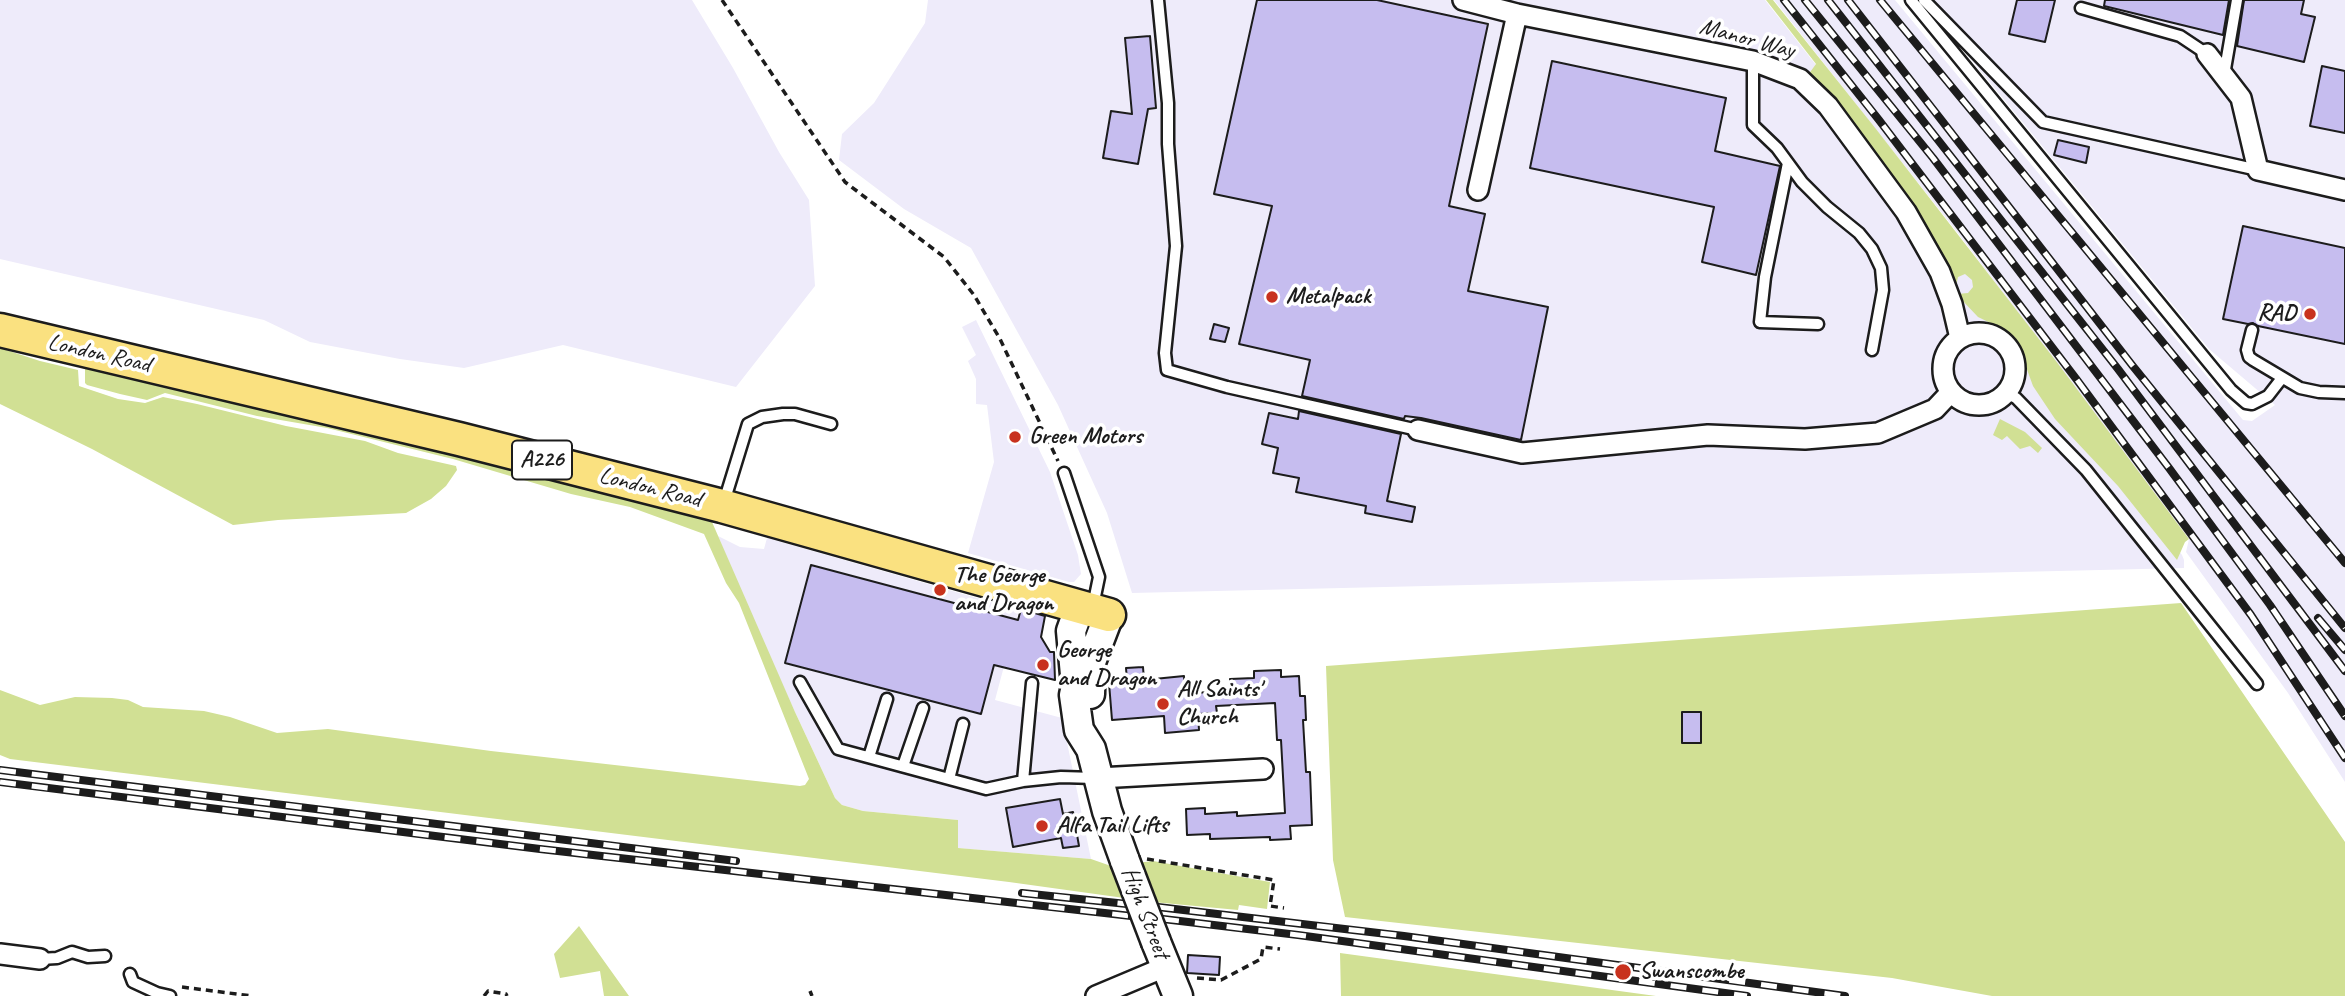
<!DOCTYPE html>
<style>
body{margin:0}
canvas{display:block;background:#fff}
</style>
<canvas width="2345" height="996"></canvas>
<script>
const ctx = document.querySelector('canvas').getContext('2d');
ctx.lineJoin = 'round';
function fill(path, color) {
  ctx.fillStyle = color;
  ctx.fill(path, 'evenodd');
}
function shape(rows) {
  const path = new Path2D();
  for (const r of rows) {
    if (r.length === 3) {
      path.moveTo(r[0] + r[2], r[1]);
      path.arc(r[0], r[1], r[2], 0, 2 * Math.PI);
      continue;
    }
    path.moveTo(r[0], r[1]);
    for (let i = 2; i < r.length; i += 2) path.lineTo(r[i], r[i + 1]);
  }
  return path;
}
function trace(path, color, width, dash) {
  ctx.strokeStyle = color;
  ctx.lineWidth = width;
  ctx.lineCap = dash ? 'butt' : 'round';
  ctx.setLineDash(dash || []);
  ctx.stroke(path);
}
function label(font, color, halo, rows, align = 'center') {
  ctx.font = font + ' Caveat,sans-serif';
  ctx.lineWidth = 7;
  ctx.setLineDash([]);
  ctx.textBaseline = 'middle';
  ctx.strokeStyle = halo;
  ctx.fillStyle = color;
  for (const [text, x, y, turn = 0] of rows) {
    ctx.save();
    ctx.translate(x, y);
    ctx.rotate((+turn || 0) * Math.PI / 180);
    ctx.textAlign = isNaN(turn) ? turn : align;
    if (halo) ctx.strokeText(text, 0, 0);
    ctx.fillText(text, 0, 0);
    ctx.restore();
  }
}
const built = shape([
 [0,0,692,0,733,68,779,152,809,200,815,286,736,387,563,345,464,368,400,359,310,342,264,320,0,259],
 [928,0,1765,0,1889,158,2150,511,2182,555,2184,560,2184,568,1132,593,1107,513,1058,405,971,248,904,209,839,160,842,134,874,103,925,23],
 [1774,0,1895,0,2243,420,2252,421,2275,405,2209,349,1922,0,2345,0,2345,782,2288,693,2186,552,2189,539,1960,236],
 [976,320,1050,472,1078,555,1081,574,1074,582,1069,582,968,553,994,462,987,405,976,404,976,379,968,361,976,355,962,327],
 [718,536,740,547,764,549,767,538,1019,610,995,700,1062,718,1091,859,957,848,958,820,863,811,842,805,835,798,795,712,744,600]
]);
const green = shape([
 [1766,0,1773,0,1876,129,2056,361,2189,539,2185,542,2177,560,2118,486,2055,419,2033,386,2017,342,2005,330,1978,317,1961,299,1957,294,1968,293,1973,287,1972,280,1965,274,1958,277,1955,290,1919,216,1890,173,1808,75,1816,64],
 [0,345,640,497,712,522,795,712,835,798,842,805,863,811,958,820,958,848,1091,859,1111,866,1153,861,1270,882,1267,909,1239,905,1238,910,1153,902,1009,882,10,759,0,755,0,690,40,705,75,697,112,698,128,700,143,707,204,711,230,717,277,733,328,729,491,751,800,786,805,785,809,779,739,603,726,583,704,534,630,507,571,494,453,459,327,428,257,416,165,393,147,400,120,394,87,385,85,383,85,369,77,365],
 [0,348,40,361,78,370,79,386,118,399,145,403,163,397,197,404,286,426,365,441,398,453,456,466,457,470,446,486,431,499,406,513,278,520,233,525,92,449,0,404],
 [2000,419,2025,432,2042,448,2038,453,2030,446,2020,449,2007,436,2002,440,1993,435],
 [2181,603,2345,842,2345,996,1992,996,1892,978,1345,917,1333,860,1326,666],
 [579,926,629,996,604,996,600,971,560,978,554,954],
 [1340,953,1656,996,1341,996]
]);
const building = shape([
 [1257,0,1377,0,1488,24,1449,206,1485,214,1468,291,1548,307,1521,440,1421,418,1405,416,1404,419,1302,396,1310,360,1239,344,1272,206,1214,194,1257,0],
 [2017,0,2055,0,2045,42,2009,34,2017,0],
 [2105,0,2229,0,2223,35,2104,6,2105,0],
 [2244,0,2304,0,2301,14,2315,17,2304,62,2237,46,2244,0],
 [1150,36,1156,108,1148,109,1138,164,1103,158,1111,111,1132,114,1125,38,1150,36],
 [1552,61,1726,98,1715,151,1780,166,1756,275,1702,262,1714,207,1530,168,1552,61],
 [2322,66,2345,71,2345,133,2310,126,2322,66],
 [2058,140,2089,147,2086,163,2054,155,2058,140],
 [2243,226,2345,248,2345,344,2258,326,2253,323,2248,324,2223,319,2243,226],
 [1214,324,1229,328,1225,342,1210,339,1214,324],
 [1299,411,1401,434,1387,501,1415,507,1412,522,1365,513,1366,506,1296,492,1299,478,1273,473,1278,448,1262,444,1269,413,1298,419,1299,411],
 [811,565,1018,620,1021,609,1045,616,1041,637,1050,652,1054,652,1055,680,994,665,981,714,785,663,811,565],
 [1143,667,1144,680,1184,676,1185,694,1231,690,1230,679,1254,678,1254,671,1281,670,1281,677,1299,676,1300,696,1305,696,1306,720,1303,720,1306,772,1310,772,1312,825,1290,826,1291,839,1270,840,1270,837,1210,839,1210,834,1187,835,1186,809,1205,808,1205,814,1237,812,1237,816,1285,813,1281,740,1277,740,1275,703,1216,706,1217,713,1198,714,1199,730,1165,733,1164,716,1112,720,1109,683,1127,681,1126,668,1143,667],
 [1682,712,1701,712,1701,743,1682,743,1682,712],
 [1060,799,1063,814,1073,812,1079,846,1063,848,1061,838,1013,847,1006,808,1060,799],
 [1188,955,1220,957,1219,975,1187,973,1188,955]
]);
const path = shape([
 [722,0,845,182,944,257,974,295,1000,339,1058,461],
 [1147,859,1274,880,1270,906,1284,908],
 [1197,978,1221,980,1261,959,1263,947,1280,949],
 [182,987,252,996],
 [810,991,812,996],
 [484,996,488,991,506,994,507,996]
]);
const service = shape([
 [1158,0,1168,103,1168,144,1176,246,1165,353,1167,370,1227,387,1418,430],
 [1911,0,2231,390,2246,403,2252,404,2268,396,2282,378],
 [1924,0,2043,122,2258,170],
 [2081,8,2180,36,2207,54],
 [1753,61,1753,125,1777,148,1802,182,1827,207,1859,233,1872,249,1881,268,1883,290,1872,350],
 [2224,75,2237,0],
 [1788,163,1765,277,1760,322,1818,324],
 [2252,330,2247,350,2249,357,2253,360,2300,388,2319,392,2345,393],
 [2006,393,2016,398,2086,470,2257,684],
 [1064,473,1099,577,1093,606],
 [724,502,748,424,762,417,783,414,795,414,831,424],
 [800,682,838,749,986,789,1023,781,1061,777,1095,778],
 [869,757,887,699],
 [903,766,923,708],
 [949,779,963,724],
 [1023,781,1032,683],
 [40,959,57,958,72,952,88,957,105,956],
 [130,974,133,982,157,993,170,996]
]);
const minor = shape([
 [1463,0,1517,14,1753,61,1800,79,1828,106,1906,212,1940,272,1952,304,1960,338],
 [2207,54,2241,98,2258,170,2345,190],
 [1478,190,1517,14],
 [1979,369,36],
 [1418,430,1522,453,1708,435,1805,439,1878,433,1935,409,1951,392],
 [1099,778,1263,769],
 [0,954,40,959],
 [1096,996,1165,967]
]);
const secondary = shape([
 [1080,606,1071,631,1076,686,1074,695,1079,730,1091,749,1107,811,1125,861],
 [1090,694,1091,662,1109,615],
 [1156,942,1178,996]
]);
const primary = shape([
 [0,330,459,439,722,506,1109,615]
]);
const rail = shape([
 [1784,0,1879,120,2077,380,2251,615,2345,758],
 [1805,0,1933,158,2169,468,2270,605,2345,716],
 [1828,0,2118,369,2345,671],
 [1848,0,2132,365,2345,628],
 [1880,0,2345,563],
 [2318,618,2345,650],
 [0,770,736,861],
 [0,782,540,849,1131,916],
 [1022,893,1127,904],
 [1158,907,1404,936,1845,996],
 [1163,919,1298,935,1747,996]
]);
const secondaryBridge = shape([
 [1125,861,1156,942]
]);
const markers = [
 [1272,297,7,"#c8321e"],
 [2310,314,7,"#c8321e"],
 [1015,437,7,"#c8321e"],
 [940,590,7,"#c8321e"],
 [1043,665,7,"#c8321e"],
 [1163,704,7,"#c8321e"],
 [1042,826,7,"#c8321e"],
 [1623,972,9,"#c8321e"]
];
const shields = [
 [542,460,60]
];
const shieldNames = [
 ["A226",542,460]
];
const streetNames = [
 ["Manor Way",1747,39,15],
 ["London Road",99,354,13],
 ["London Road",650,488,14],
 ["High Street",1145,913,69]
];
const poiNames = [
 ["Metalpack",1286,297],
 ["RAD",2296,314,"right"],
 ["Green Motors",1029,437],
 ["The George",954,576],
 ["and Dragon",954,604],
 ["George",1057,651],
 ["and Dragon",1057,679],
 ["All Saints'",1177,690],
 ["Church",1177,718],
 ["Alfa Tail Lifts",1056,826],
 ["Swanscombe",1639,972]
];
fill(built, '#eeebfa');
fill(green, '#d1e094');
fill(building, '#c6bdef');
trace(building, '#1c1c1c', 2);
trace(service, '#1c1c1c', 15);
trace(minor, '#1c1c1c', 24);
trace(secondary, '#1c1c1c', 33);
trace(primary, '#1c1c1c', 37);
trace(path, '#1c1c1c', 3.5, [7, 5]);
trace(service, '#fff', 10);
trace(minor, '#fff', 19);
trace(secondary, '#fff', 28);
trace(primary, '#fae180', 32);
trace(rail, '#1c1c1c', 8);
trace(rail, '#fff', 5, [16]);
trace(secondaryBridge, '#1c1c1c', 33, []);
trace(secondaryBridge, '#fff', 28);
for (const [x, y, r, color] of markers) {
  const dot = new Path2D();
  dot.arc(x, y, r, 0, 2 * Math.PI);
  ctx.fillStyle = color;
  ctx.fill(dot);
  trace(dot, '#fff', 2.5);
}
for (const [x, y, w] of shields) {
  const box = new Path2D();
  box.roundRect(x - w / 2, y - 19.5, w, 39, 5);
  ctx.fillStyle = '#fff';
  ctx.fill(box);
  trace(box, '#1c1c1c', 2);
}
label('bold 23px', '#1c1c1c', null, shieldNames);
label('24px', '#1c1c1c', '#fff', streetNames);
label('bold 24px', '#1c1c1c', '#fff', poiNames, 'left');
</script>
